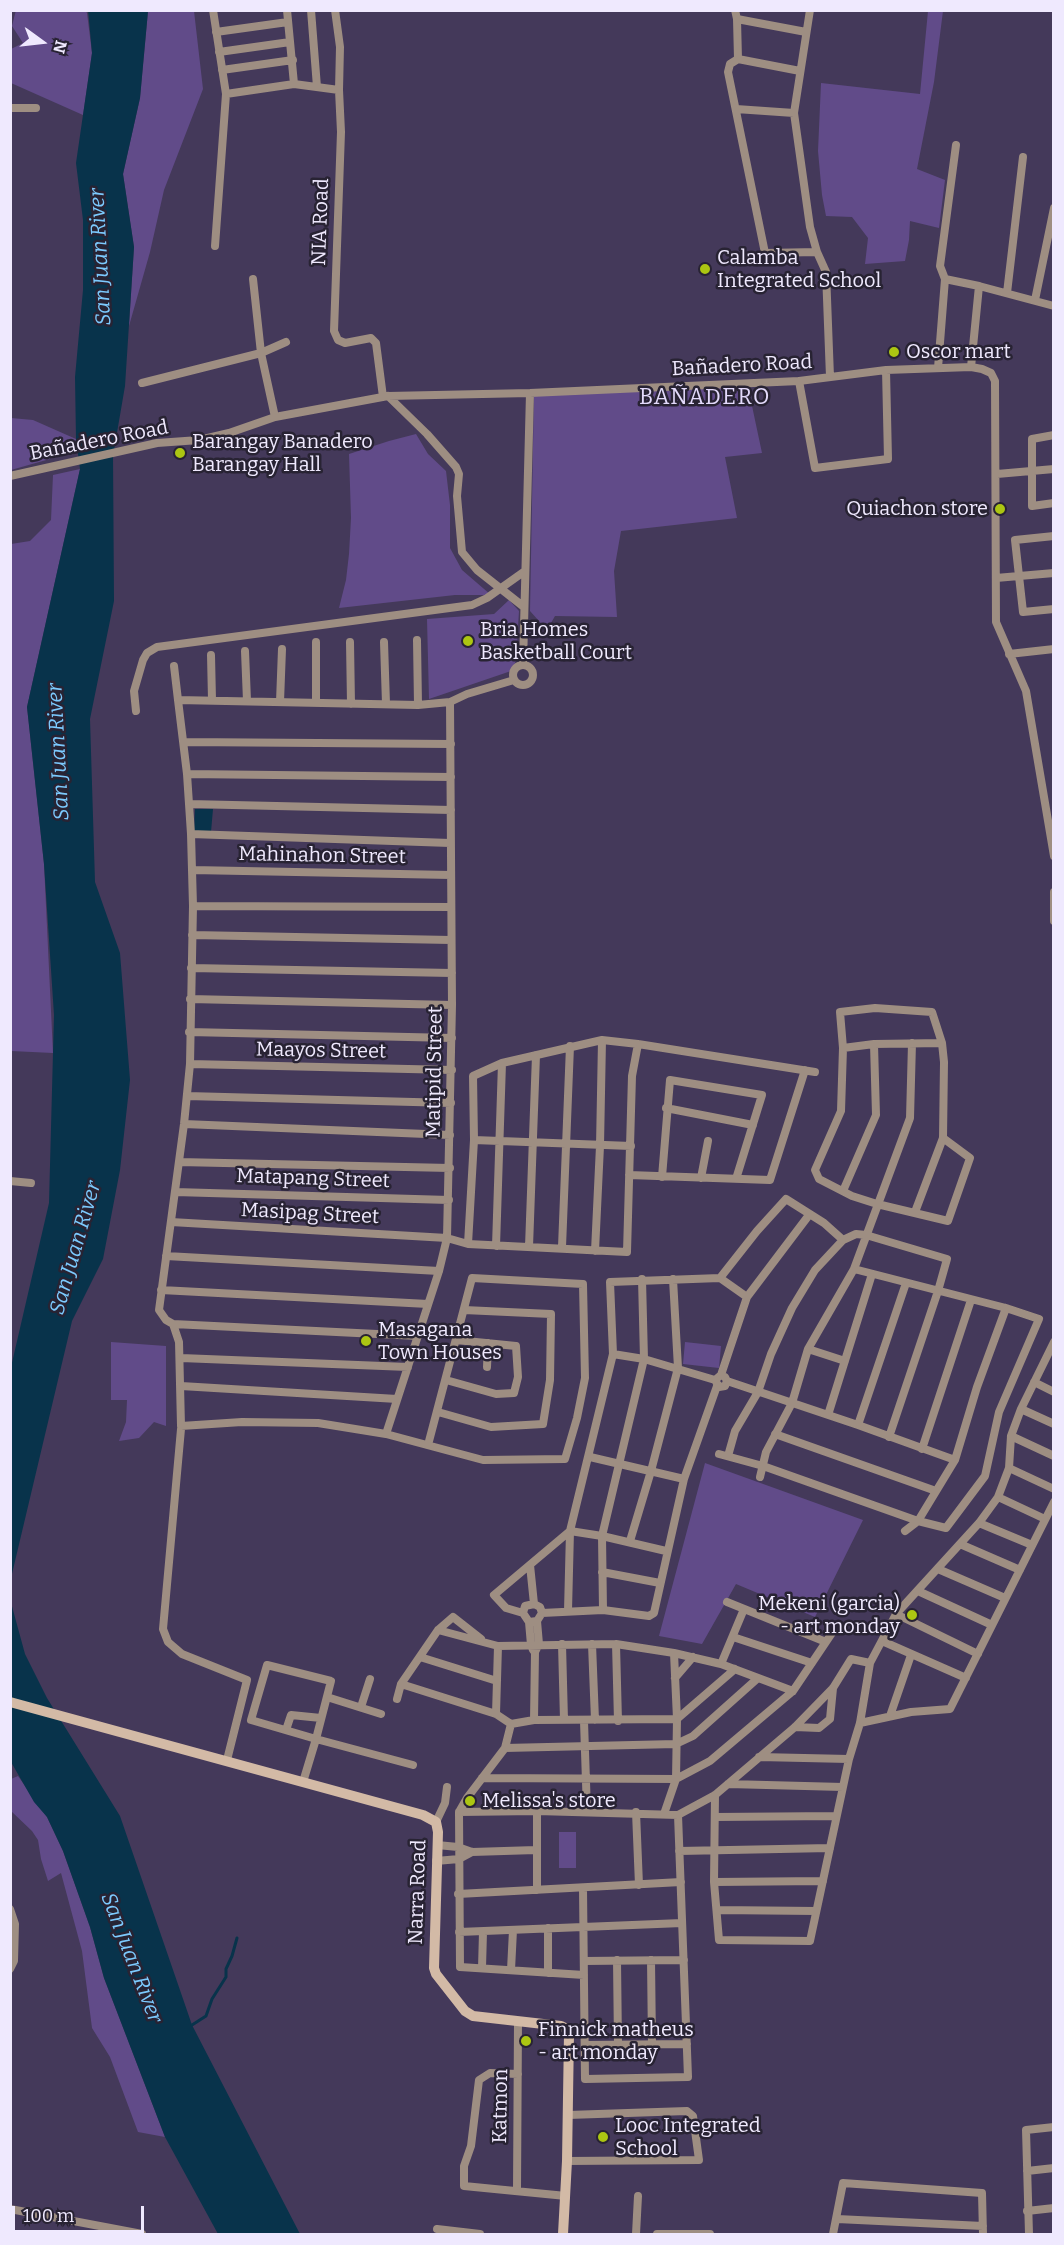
<!DOCTYPE html>
<meta charset="utf-8">
<style>
body{margin:0}
#map{position:relative;width:1064px;height:2245px;overflow:hidden;background:#44395a;font-family:Bitter,serif}
canvas{display:block}
.frame{position:absolute;inset:0;border:12px solid #efe9fe;pointer-events:none}
.north{position:absolute;left:12px;top:12px;width:60px;height:60px;-webkit-text-stroke:4px #282333;paint-order:stroke;rotate:105deg;font-size:16px;font-weight:700;line-height:24px;text-align:center;color:#efe9fe}
.north::after{content:'';display:block;margin:auto;width:21px;height:27px;background:#efe9fe;clip-path:polygon(50% 0,100% 100%,50% 72%,0 100%)}
.scale{position:absolute;left:12px;top:2206px;width:132px;height:27px;box-sizing:border-box;border:3px solid #efe9fe;border-top:0;padding-left:8px;font-size:18px;line-height:21px;white-space:nowrap;color:#efe9fe;-webkit-text-stroke:4px #282333;paint-order:stroke}
</style>
<div id="map">
<canvas width="1064" height="2245"></canvas>
<div class="frame"></div>
<div class="north">N</div>
<div class="scale">100 m</div>
</div>
<script>
const ctx = document.querySelector('canvas').getContext('2d');
ctx.lineJoin = 'round';
function fill(path, color) {
  ctx.fillStyle = color;
  ctx.fill(path, 'evenodd');
}
function shape(rows) {
  const path = new Path2D();
  for (const r of rows) {
    if (r.length === 3) {
      path.moveTo(r[0] + r[2], r[1]);
      path.arc(r[0], r[1], r[2], 0, 2 * Math.PI);
      continue;
    }
    path.moveTo(r[0], r[1]);
    for (let i = 2; i < r.length; i += 2) path.lineTo(r[i], r[i + 1]);
  }
  return path;
}
function trace(path, color, width, dash) {
  ctx.strokeStyle = color;
  ctx.lineWidth = width;
  ctx.lineCap = dash ? 'butt' : 'round';
  ctx.setLineDash(dash || []);
  ctx.stroke(path);
}
function label(font, color, halo, rows, align = 'center') {
  ctx.font = font + ' Bitter,serif';
  ctx.lineWidth = 5;
  ctx.setLineDash([]);
  ctx.textBaseline = 'middle';
  ctx.strokeStyle = halo;
  ctx.fillStyle = color;
  for (const [text, x, y, turn = 0] of rows) {
    ctx.save();
    ctx.translate(x, y);
    ctx.rotate((+turn || 0) * Math.PI / 180);
    ctx.textAlign = isNaN(turn) ? turn : align;
    if (halo) ctx.strokeText(text, 0, 0);
    ctx.fillText(text, 0, 0);
    ctx.restore();
  }
}
const green = shape([
 [85,10,87,13,92,53,83,115,11,83,11,49,23,43,12,26,16,10],
 [148,11,194,11,203,89,164,190,150,252,129,326,134,247,123,174,140,98],
 [928,11,943,11,934,82,917,169,945,180,939,228,910,221,909,240,905,261,865,264,868,238,852,217,826,216,822,195,818,151,821,83,920,94],
 [748,387,762,453,725,457,737,518,621,531,614,571,617,617,555,616,547,630,530,611,534,393],
 [11,418,33,420,76,439,78,451,11,470],
 [416,434,428,454,446,471,450,505,450,548,462,570,491,595,455,595,339,608,346,580,349,554,351,518,349,454,389,441],
 [80,469,27,707,44,864,53,1053,11,1051,11,544,30,541,51,520,53,475],
 [509,600,519,611,516,661,511,671,429,699,427,619,494,614],
 [111,1342,166,1346,166,1426,154,1422,139,1438,119,1441,126,1422,127,1400,111,1400],
 [685,1342,721,1346,719,1368,683,1364],
 [705,1463,863,1520,815,1617,736,1584,702,1644,659,1636],
 [18,1776,47,1817,63,1851,90,1927,104,1978,165,2137,138,2132,110,2057,92,2028,82,1951,61,1873,48,1881,41,1859,38,1840,32,1831,11,1811,11,1779],
 [559,1832,576,1832,576,1868,559,1868]
]);
const water = shape([
 [88,10,148,11,140,98,123,174,134,247,125,386,113,456,114,601,90,719,95,882,120,953,130,1080,120,1170,103,1259,72,1321,11,1578,11,1367,49,1203,54,1015,44,864,27,707,80,469,76,439,75,377,83,290,83,220,76,163,92,53],
 [195,809,213,809,211,832,194,833],
 [10,1599,25,1654,47,1698,120,1816,192,2025,300,2234,218,2234,165,2137,104,1978,90,1927,63,1851,47,1817,34,1802,11,1762]
]);
const stream = shape([
 [192,2025,206,2016,212,1999,226,1977,226,1969,232,1956,237,1938]
]);
const street = shape([
 [213,10,226,94,215,246],
 [287,10,294,84],
 [311,10,317,87],
 [335,10,340,47,339,90,341,132,334,331,338,340,345,343,371,338,376,343,383,397],
 [735,10,737,19,738,59,730,64,728,72,765,253,817,252],
 [810,10,794,113,810,227,817,252,826,272,830,377],
 [737,19,806,32],
 [216,32,288,22],
 [219,52,290,42],
 [738,59,800,71],
 [222,70,293,60],
 [226,94,294,84,339,90],
 [10,108,36,108],
 [736,109,794,113],
 [956,145,940,266,945,279,979,286,971,367],
 [253,279,261,353,275,417],
 [979,286,1054,306],
 [1007,293,1023,157],
 [1035,300,1054,208],
 [938,368,945,279],
 [799,381,815,468,888,459,886,370],
 [142,383,261,353,286,342],
 [388,396,427,434,456,467,459,474,457,496,462,552,477,570,524,607],
 [1054,435,1032,439,1032,506,1054,503],
 [997,474,1054,469],
 [10,476,157,443,199,440,229,433,275,417,388,396,530,393,799,381,886,370,971,367,982,369,991,373,995,381,996,622,1026,691,1054,856],
 [1054,536,1015,540,1023,612,1054,609],
 [996,578,1054,573],
 [417,640,418,705],
 [316,642,316,703],
 [350,642,351,704],
 [384,642,386,704],
 [245,651,247,701],
 [1009,654,1054,649],
 [211,655,212,700],
 [523,675,10],
 [523,665,530,393],
 [174,666,178,700],
 [280,702,282,649],
 [136,711,134,691,143,660,147,653,157,647,472,605,487,598,525,571],
 [184,742,451,744],
 [187,774,451,777],
 [189,804,451,810],
 [191,834,450,843],
 [192,870,451,875],
 [1054,892,1054,921],
 [193,906,451,907],
 [192,935,451,940],
 [191,968,452,973],
 [190,999,452,1005],
 [189,1032,452,1038],
 [843,1048,874,1044,942,1043],
 [190,1064,452,1070],
 [187,1096,451,1103],
 [666,1108,753,1125],
 [184,1124,450,1135],
 [474,1140,631,1146],
 [179,1162,450,1168],
 [629,1175,770,1180,805,1070],
 [662,1177,670,1080,762,1095,736,1179],
 [701,1178,708,1141],
 [10,1181,31,1183],
 [843,1191,876,1115,874,1044],
 [175,1192,449,1200],
 [915,1212,943,1138,944,1062,942,1043,932,1012,875,1008,840,1012,843,1048,841,1111,815,1170,819,1179,852,1196,877,1204,948,1221,970,1158,943,1138],
 [171,1222,447,1238,468,1244,627,1252,632,1076,638,1044],
 [468,1244,474,1140,473,1076,502,1063,602,1040,638,1044,815,1072],
 [496,1246,502,1063],
 [529,1247,536,1055],
 [562,1247,570,1046],
 [595,1251,600,1146,602,1040],
 [166,1256,439,1271],
 [720,1278,757,1231,786,1199,824,1223,843,1240],
 [161,1290,428,1304],
 [173,1324,418,1336],
 [808,1349,845,1361],
 [613,1354,644,1359,715,1380],
 [181,1358,408,1367],
 [487,1367,488,1343],
 [721,1375,725,1377,727,1381,725,1386,719,1387,715,1380,721,1375,747,1297,809,1215],
 [446,1380,496,1394,514,1393,518,1377,516,1346,456,1340],
 [727,1381,858,1425,955,1460],
 [1034,1382,1054,1392],
 [181,1386,397,1399],
 [1021,1409,1054,1424],
 [438,1412,491,1427,543,1424,550,1380,551,1314,464,1310],
 [828,1415,872,1274],
 [858,1425,906,1283],
 [181,1429,163,1629,168,1642,182,1654,247,1680,227,1760],
 [386,1434,439,1271,447,1238,452,1005,450,702],
 [775,1434,936,1491],
 [1011,1436,1054,1456],
 [428,1445,472,1278,583,1284,585,1378,577,1418,565,1459,483,1460,386,1434,318,1423,242,1422,181,1426,179,1342,173,1324,166,1320,159,1310,184,1124,190,1064,193,906,191,834,187,774,178,700,418,705,450,702,467,694,514,680],
 [922,1449,971,1300],
 [719,1454,763,1466,918,1521,946,1528,985,1476,999,1412,1039,1319,1006,1308,854,1269],
 [728,1456,735,1431,758,1392,771,1354,792,1308,815,1270,843,1240,856,1234,866,1235,947,1259,938,1291,889,1437],
 [590,1457,684,1479],
 [1009,1468,1054,1489],
 [760,1477,766,1452,792,1403,808,1349,854,1269,910,1118,912,1043],
 [998,1497,1045,1519],
 [979,1523,1032,1545],
 [905,1531,918,1521,955,1460,977,1387,1006,1308],
 [630,1541,651,1471,678,1368,673,1279],
 [960,1544,1020,1570],
 [530,1565,534,1604],
 [938,1569,1005,1598],
 [602,1572,660,1583],
 [918,1591,992,1625],
 [727,1602,826,1642],
 [603,1610,649,1616,654,1613,684,1479,717,1386],
 [568,1611,570,1531,613,1354,610,1282,720,1278,747,1297],
 [523,1613,525,1606,534,1604,540,1607,542,1613,537,1621,529,1622,523,1613,506,1608,494,1595,570,1531,602,1536,644,1359,642,1279],
 [542,1613,603,1610,602,1536,666,1551],
 [896,1614,978,1654],
 [529,1622,531,1645,533,1650],
 [438,1630,498,1646,616,1644,674,1653,721,1664,793,1691],
 [733,1637,812,1663],
 [882,1641,966,1678],
 [562,1644,564,1720],
 [592,1644,595,1720],
 [616,1644,618,1721],
 [420,1657,497,1681],
 [721,1664,744,1609],
 [675,1678,693,1657],
 [401,1684,496,1714,511,1724,534,1720,677,1719,735,1669],
 [327,1697,381,1714],
 [397,1699,401,1684,438,1630,453,1617,481,1639],
 [361,1707,370,1679],
 [496,1714,498,1646],
 [890,1716,911,1655],
 [534,1720,535,1652,539,1644,537,1621],
 [584,1721,587,1812],
 [860,1723,911,1712,950,1709,1054,1502],
 [511,1724,505,1748,467,1798,459,1812,460,1967,584,1975],
 [795,1727,819,1728,830,1719,833,1688],
 [286,1730,291,1715,321,1718],
 [505,1748,676,1744,693,1736,758,1678],
 [759,1757,849,1759],
 [482,1778,676,1779,710,1761,793,1691,834,1630],
 [303,1782,316,1739,331,1681,267,1665,251,1720,316,1739,413,1765],
 [728,1784,843,1787],
 [715,1795,714,1882,719,1940,810,1941,849,1759,860,1723,870,1663,896,1614,979,1523,998,1497,1009,1468,1011,1436,1021,1409,1054,1342],
 [537,1811,537,1890],
 [459,1812,537,1811,678,1815,715,1795,795,1727,833,1688,851,1659,870,1663],
 [636,1812,639,1885],
 [664,1814,676,1779,677,1719,674,1653],
 [715,1817,836,1816],
 [436,1822,445,1803,447,1787],
 [437,1845,458,1847,472,1852,536,1850],
 [679,1851,830,1848],
 [436,1861,459,1859,472,1852],
 [714,1882,823,1881],
 [583,1888,585,2079,688,2077,678,1815],
 [458,1894,681,1882],
 [10,1909,15,1924,14,1961,10,1969],
 [717,1910,816,1911],
 [548,1928,548,1973],
 [459,1932,682,1923],
 [617,1960,618,2045],
 [651,1960,652,2044],
 [584,1961,684,1960],
 [482,1968,483,1932],
 [511,1970,513,1930],
 [585,2045,687,2044],
 [518,2074,490,2073,479,2080,471,2146,464,2166,464,2186,566,2196],
 [567,2161,699,2160,693,2116,687,2111,568,2115],
 [1027,2171,1054,2168],
 [517,2190,518,2022],
 [10,2209,142,2234],
 [1027,2211,1054,2208],
 [837,2219,983,2226],
 [437,2229,480,2234],
 [636,2234,638,2196],
 [657,2234,710,2234],
 [833,2234,843,2183,982,2193,983,2234],
 [1029,2234,1026,2130,1054,2127]
]);
const secondary = shape([
 [10,1702,423,1815,436,1822,438,1832,434,1968,436,1974,465,2011,473,2016,561,2026,567,2029,569,2034,567,2161,563,2234]
]);
const markers = [
 [705,269,6,"#acc612"],
 [894,352,6,"#acc612"],
 [180,453,6,"#acc612"],
 [1000,509,6,"#acc612"],
 [468,641,6,"#acc612"],
 [366,1341,6,"#acc612"],
 [912,1615,6,"#acc612"],
 [470,1801,6,"#acc612"],
 [526,2041,6,"#acc612"],
 [603,2137,6,"#acc612"]
];
const streetNames = [
 ["NIA Road",321,222,-88],
 ["Bañadero Road",742,366,-3],
 ["Bañadero Road",99,441,-11],
 ["Mahinahon Street",322,856,1],
 ["Maayos Street",321,1051,1],
 ["Matipid Street",435,1072,-89],
 ["Matapang Street",313,1179,2],
 ["Masipag Street",310,1214,3],
 ["Narra Road",418,1892,-88],
 ["Katmon",501,2106,-89]
];
const poiNames = [
 ["Calamba",717,258],
 ["Integrated School",717,281],
 ["Oscor mart",906,352],
 ["Barangay Banadero",192,442],
 ["Barangay Hall",192,465],
 ["Quiachon store",988,509,"right"],
 ["Bria Homes",480,630],
 ["Basketball Court",480,653],
 ["Masagana",378,1330],
 ["Town Houses",378,1353],
 ["Mekeni (garcia)",900,1604,"right"],
 ["- art monday",900,1627,"right"],
 ["Melissa's store",482,1801],
 ["Finnick matheus",538,2030],
 ["- art monday",538,2053],
 ["Looc Integrated",615,2126],
 ["School",615,2149]
];
const waterNames = [
 ["San Juan River",101,257,-93],
 ["San Juan River",59,752,-93],
 ["San Juan River",76,1248,-74],
 ["San Juan River",131,1958,69]
];
const quarterNames = [
 ["BAÑADERO",705,398]
];
fill(green, '#614b89');
fill(water, '#08334b');
trace(stream, '#08334b', 3);
trace(street, '#9e8e82', 8);
trace(secondary, '#d3baa6', 10);
for (const [x, y, r, color] of markers) {
  const dot = new Path2D();
  dot.arc(x, y, r, 0, 2 * Math.PI);
  ctx.fillStyle = color;
  ctx.fill(dot);
  trace(dot, '#282333', 2);
}
label('20px', '#efe9fe', '#282333', streetNames);
label('20px', '#efe9fe', '#282333', poiNames, 'left');
label('italic 21px', '#7ccafe', '#282333', waterNames);
ctx.letterSpacing = '1.5px';
label('22px', '#e3dafb', '#282333', quarterNames);
ctx.letterSpacing = '0px';
</script>
